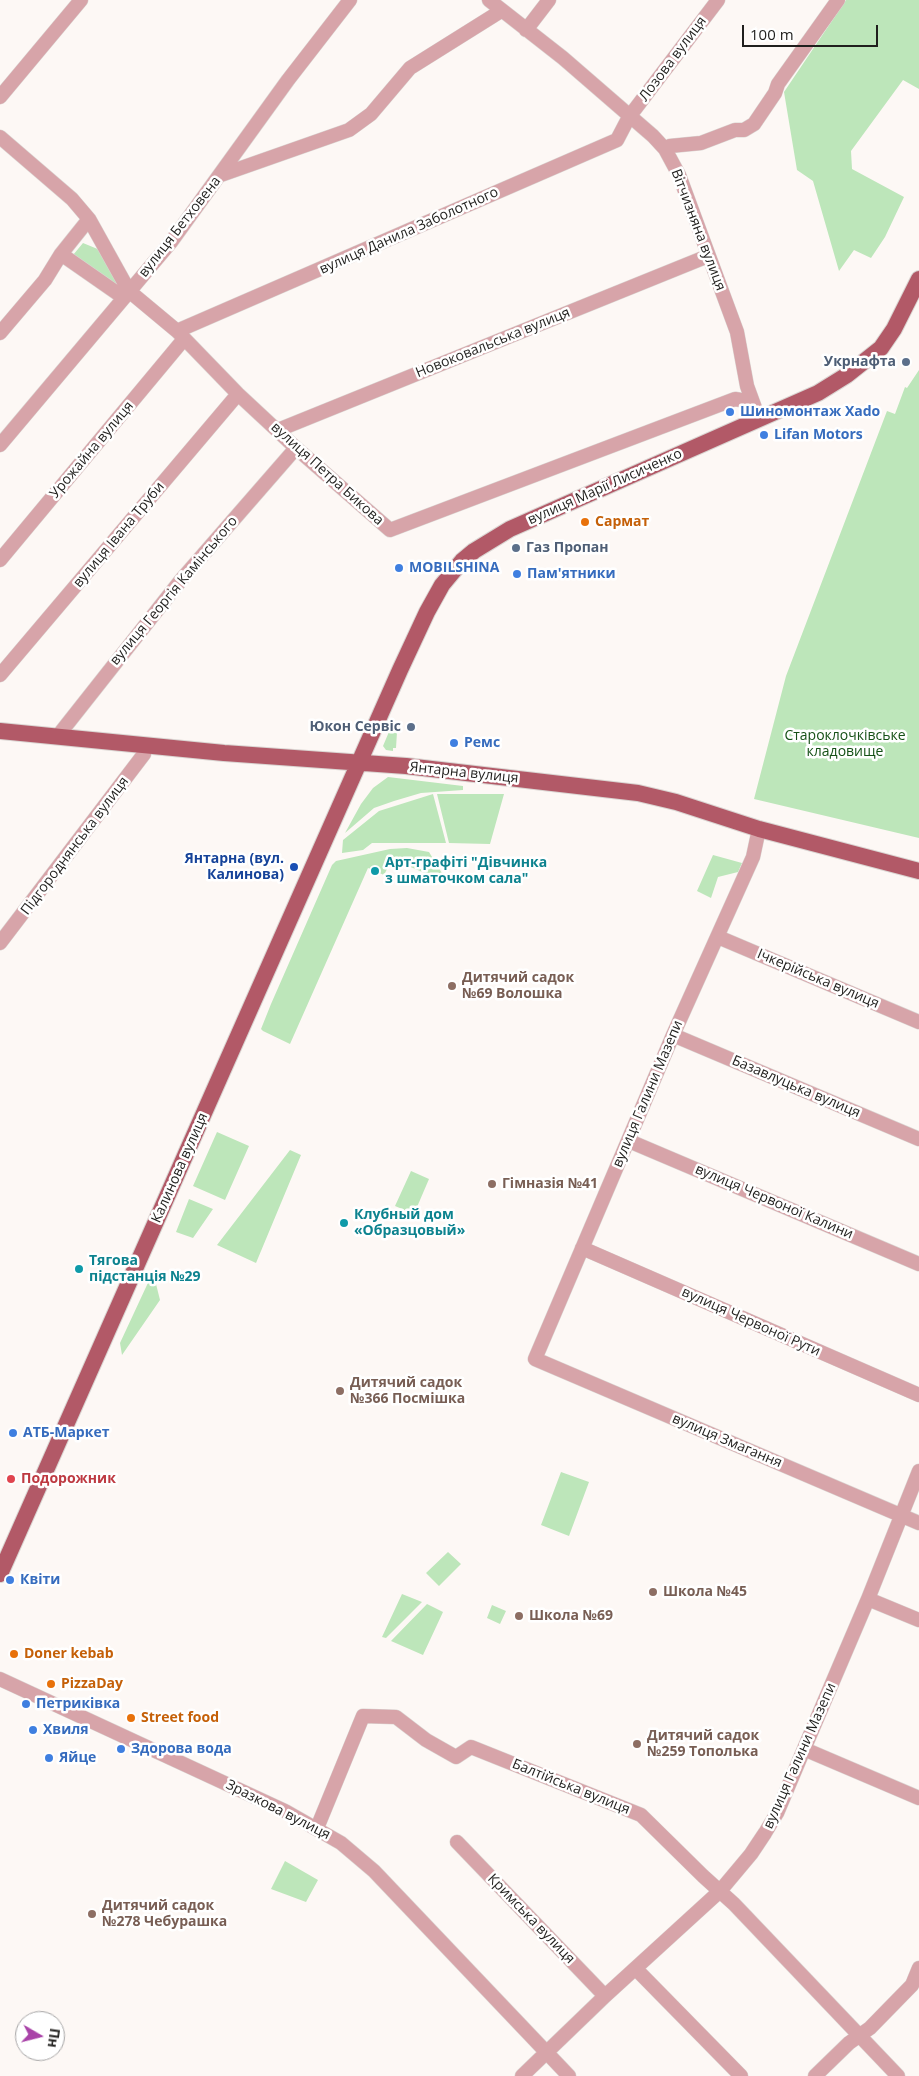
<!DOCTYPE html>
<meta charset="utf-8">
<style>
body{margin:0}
#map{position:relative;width:919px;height:2076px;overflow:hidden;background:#fdf8f5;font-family:"Open Sans",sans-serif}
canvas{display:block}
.north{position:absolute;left:15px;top:2011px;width:50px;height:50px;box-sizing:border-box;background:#fff;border:1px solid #a6a5a5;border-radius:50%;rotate:98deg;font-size:14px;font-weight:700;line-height:20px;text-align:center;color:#201f1d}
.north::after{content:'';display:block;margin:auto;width:18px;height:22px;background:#a943a8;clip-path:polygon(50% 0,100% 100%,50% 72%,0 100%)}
.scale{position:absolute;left:742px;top:25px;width:136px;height:22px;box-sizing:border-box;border:2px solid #201f1d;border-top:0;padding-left:6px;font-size:15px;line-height:18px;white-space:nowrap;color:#201f1d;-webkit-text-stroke:4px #fff;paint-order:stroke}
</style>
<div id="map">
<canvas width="919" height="2076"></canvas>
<div class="north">Пн</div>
<div class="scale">100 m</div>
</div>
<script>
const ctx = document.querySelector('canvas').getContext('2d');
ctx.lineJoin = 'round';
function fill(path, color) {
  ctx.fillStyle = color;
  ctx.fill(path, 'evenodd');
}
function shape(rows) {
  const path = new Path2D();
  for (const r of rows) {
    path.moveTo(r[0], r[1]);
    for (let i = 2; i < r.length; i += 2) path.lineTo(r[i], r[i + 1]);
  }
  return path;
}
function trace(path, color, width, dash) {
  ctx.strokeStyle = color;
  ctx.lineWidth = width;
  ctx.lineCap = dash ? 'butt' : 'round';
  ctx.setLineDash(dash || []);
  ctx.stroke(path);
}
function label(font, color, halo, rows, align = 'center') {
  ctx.font = font + ' "Open Sans",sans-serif';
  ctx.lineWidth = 5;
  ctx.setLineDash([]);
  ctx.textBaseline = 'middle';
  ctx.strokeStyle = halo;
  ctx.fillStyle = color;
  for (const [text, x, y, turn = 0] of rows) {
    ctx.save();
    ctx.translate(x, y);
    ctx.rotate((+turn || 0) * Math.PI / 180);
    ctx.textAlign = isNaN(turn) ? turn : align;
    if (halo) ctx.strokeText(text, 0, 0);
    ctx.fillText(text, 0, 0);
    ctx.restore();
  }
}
const green = shape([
 [846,0,919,0,919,89,903,80,851,151,852,169,904,197,885,237,871,258,854,250,839,271,813,181,797,170,784,92],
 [83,243,100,250,121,284,118,289,73,255],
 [919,370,919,838,754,799,786,676,887,411,895,414,905,387,907,388],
 [394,720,397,732,396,748,393,748,393,751,386,750,383,746],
 [388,777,463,786,463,790,421,793,394,801,374,808,345,833,361,804,373,788],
 [433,794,446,843,372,843,363,850,342,853,343,840,379,811],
 [437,794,504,794,490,844,449,843],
 [407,848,429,852,448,883,392,859,384,875,368,868,290,1044,263,1031,261,1029,271,1004,332,865,336,861,390,849],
 [713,855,742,863,738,872,718,877,711,898,697,891],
 [217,1132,249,1146,225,1200,193,1186],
 [290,1150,301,1155,256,1263,217,1245],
 [411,1171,429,1179,414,1214,395,1206],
 [189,1199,213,1209,193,1238,176,1232],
 [153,1272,160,1300,122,1355,120,1343],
 [561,1472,589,1482,569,1536,541,1525],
 [448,1552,461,1564,439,1586,426,1573],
 [402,1594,422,1602,386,1638,382,1637],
 [427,1604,443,1612,423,1655,391,1641],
 [492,1605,506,1611,500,1624,487,1618],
 [285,1861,318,1880,306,1902,271,1889]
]);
const minor = shape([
 [489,0,563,58,653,136,665,149,679,175,737,332,747,386,755,408],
 [526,30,549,0],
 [0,97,81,0],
 [0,137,72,199,89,219,129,291],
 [665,149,670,146,701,143,735,130,744,130,754,124,775,93,778,84,838,0],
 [221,175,349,130,371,114,410,68,501,11],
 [61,254,117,293,129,291,177,331,238,394,296,448,390,530,735,399,752,402],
 [177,331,617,140,629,117,718,0],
 [0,333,45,280,61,254,89,219],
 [278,430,708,256],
 [0,445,171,242,288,80,350,0],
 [0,560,184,339],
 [0,675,238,394],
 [57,737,181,580,296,448],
 [759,829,753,857,673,1035,535,1359,919,1523],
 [718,937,919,1022],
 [0,943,144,754,145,746],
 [673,1035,919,1139],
 [629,1141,919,1264],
 [582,1248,919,1395],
 [868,1599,919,1620],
 [0,1679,285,1811,341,1843,374,1871,569,2076],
 [804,1749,919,1798],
 [317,1828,363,1716,396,1717,426,1740,456,1757,471,1747,641,1815,703,1876,734,1904,898,2076],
 [457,1842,605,1996],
 [636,1969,741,2076],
 [522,2076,605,1996,720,1891,751,1854,765,1833,777,1813,804,1749,868,1599,919,1471],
 [815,2076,849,2043,870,2028,912,1985,919,1968]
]);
const major = shape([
 [0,731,224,753,406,766,638,793,676,802,759,829,919,871],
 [0,1574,400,670,427,612,442,585,462,561,474,551,510,529,818,393,847,375,881,348,894,329,919,279]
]);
const markers = [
 [906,362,5,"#5c6f8a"],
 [730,412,5,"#3f7fe0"],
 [764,435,5,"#3f7fe0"],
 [585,522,5,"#e8710a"],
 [516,548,5,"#5c6f8a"],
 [399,568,5,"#3f7fe0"],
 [517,574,5,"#3f7fe0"],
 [411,727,5,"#5c6f8a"],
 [454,743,5,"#3f7fe0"],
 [294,867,5,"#1a4fb4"],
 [375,871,5,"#0f9aa8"],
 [452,986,5,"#8d6e63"],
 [492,1184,5,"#8d6e63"],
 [344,1223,5,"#0f9aa8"],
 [79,1269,5,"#0f9aa8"],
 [340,1391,5,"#8d6e63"],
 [13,1433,5,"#3f7fe0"],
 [11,1479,5,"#e0444e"],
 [10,1580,5,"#3f7fe0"],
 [653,1592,5,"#8d6e63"],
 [519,1616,5,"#8d6e63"],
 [14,1654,5,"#e8710a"],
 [51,1684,5,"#e8710a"],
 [26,1704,5,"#3f7fe0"],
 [131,1718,5,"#e8710a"],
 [33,1730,5,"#3f7fe0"],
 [637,1744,5,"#8d6e63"],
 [121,1749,5,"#3f7fe0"],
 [49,1758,5,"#3f7fe0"],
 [92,1914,5,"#8d6e63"]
];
const streetNames = [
 ["Лозова вулиця",673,59,-53],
 ["вулиця Бетховена",180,227,-52],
 ["Вітчизняна вулиця",698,230,69],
 ["вулиця Данила Заболотного",409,231,-24],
 ["Новоковальська вулиця",493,343,-22],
 ["Урожайна вулиця",92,450,-50],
 ["вулиця Петра Бикова",327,474,42],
 ["вулиця Марії Лисиченко",605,487,-24],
 ["вулиця Івана Труби",119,535,-50],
 ["вулиця Георгія Камінського",174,591,-50],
 ["Янтарна вулиця",464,773,6],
 ["Підгороднянська вулиця",75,846,-53],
 ["Ічкерійська вулиця",818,979,23],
 ["Базавлуцька вулиця",796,1087,23],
 ["вулиця Галини Мазепи",648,1094,-67],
 ["Калинова вулиця",180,1168,-66],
 ["вулиця Червоної Калини",774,1202,23],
 ["вулиця Червоної Рути",751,1322,24],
 ["вулиця Змагання",727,1441,23],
 ["вулиця Галини Мазепи",800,1756,-66],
 ["Балтійська вулиця",571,1787,22],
 ["Зразкова вулиця",278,1810,27],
 ["Кримська вулиця",531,1919,46]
];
const serviceNames = [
 ["Укрнафта",896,362],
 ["Газ Пропан",526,548,"left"],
 ["Юкон Сервіс",401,727]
];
const shopNames = [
 ["Шиномонтаж Xado",740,412],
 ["Lifan Motors",774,435],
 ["MOBILSHINA",409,568],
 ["Пам'ятники",527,574],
 ["Ремс",464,743],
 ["АТБ-Маркет",23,1433],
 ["Квіти",20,1580],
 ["Петриківка",36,1704],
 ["Хвиля",43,1730],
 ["Здорова вода",131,1749],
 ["Яйце",59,1758]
];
const foodNames = [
 ["Сармат",595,522],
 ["Doner kebab",24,1654],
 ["PizzaDay",61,1684],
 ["Street food",141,1718]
];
const parkNames = [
 ["Староклочківське",845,736],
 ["кладовище",845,752]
];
const transitNames = [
 ["Янтарна (вул.",284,859],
 ["Калинова)",284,875]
];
const cultureNames = [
 ["Арт-графіті \"Дівчинка",385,863],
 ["з шматочком сала\"",385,879],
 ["Клубный дом",354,1215],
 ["«Образцовый»",354,1231],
 ["Тягова",89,1261],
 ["пiдстанцiя №29",89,1277]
];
const educationNames = [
 ["Дитячий садок",462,978],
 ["№69 Волошка",462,994],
 ["Гімназія №41",502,1184],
 ["Дитячий садок",350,1383],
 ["№366 Посмішка",350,1399],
 ["Школа №45",663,1592],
 ["Школа №69",529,1616],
 ["Дитячий садок",647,1736],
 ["№259 Тополька",647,1752],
 ["Дитячий садок",102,1906],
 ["№278 Чебурашка",102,1922]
];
const healthNames = [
 ["Подорожник",21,1479]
];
fill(green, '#bde6ba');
trace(minor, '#dad5d2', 15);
trace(major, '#dad5d2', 18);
trace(minor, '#d7a4a9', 14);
trace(major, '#b25967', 16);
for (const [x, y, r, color] of markers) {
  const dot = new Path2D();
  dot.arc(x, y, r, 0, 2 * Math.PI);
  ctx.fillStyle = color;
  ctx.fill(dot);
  trace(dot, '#fff', 2);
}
label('14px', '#201f1d', '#fff', streetNames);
label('bold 14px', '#4e5e75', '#fff', serviceNames, 'right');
label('bold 14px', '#366cbe', '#fff', shopNames, 'left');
label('bold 14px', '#c56008', '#fff', foodNames, 'left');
label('14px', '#155016', '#fff', parkNames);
label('bold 14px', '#164399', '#fff', transitNames, 'right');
label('bold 14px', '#0d838f', '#fff', cultureNames, 'left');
label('bold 14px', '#785e54', '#fff', educationNames, 'left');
label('bold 14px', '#be3a42', '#fff', healthNames, 'left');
</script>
